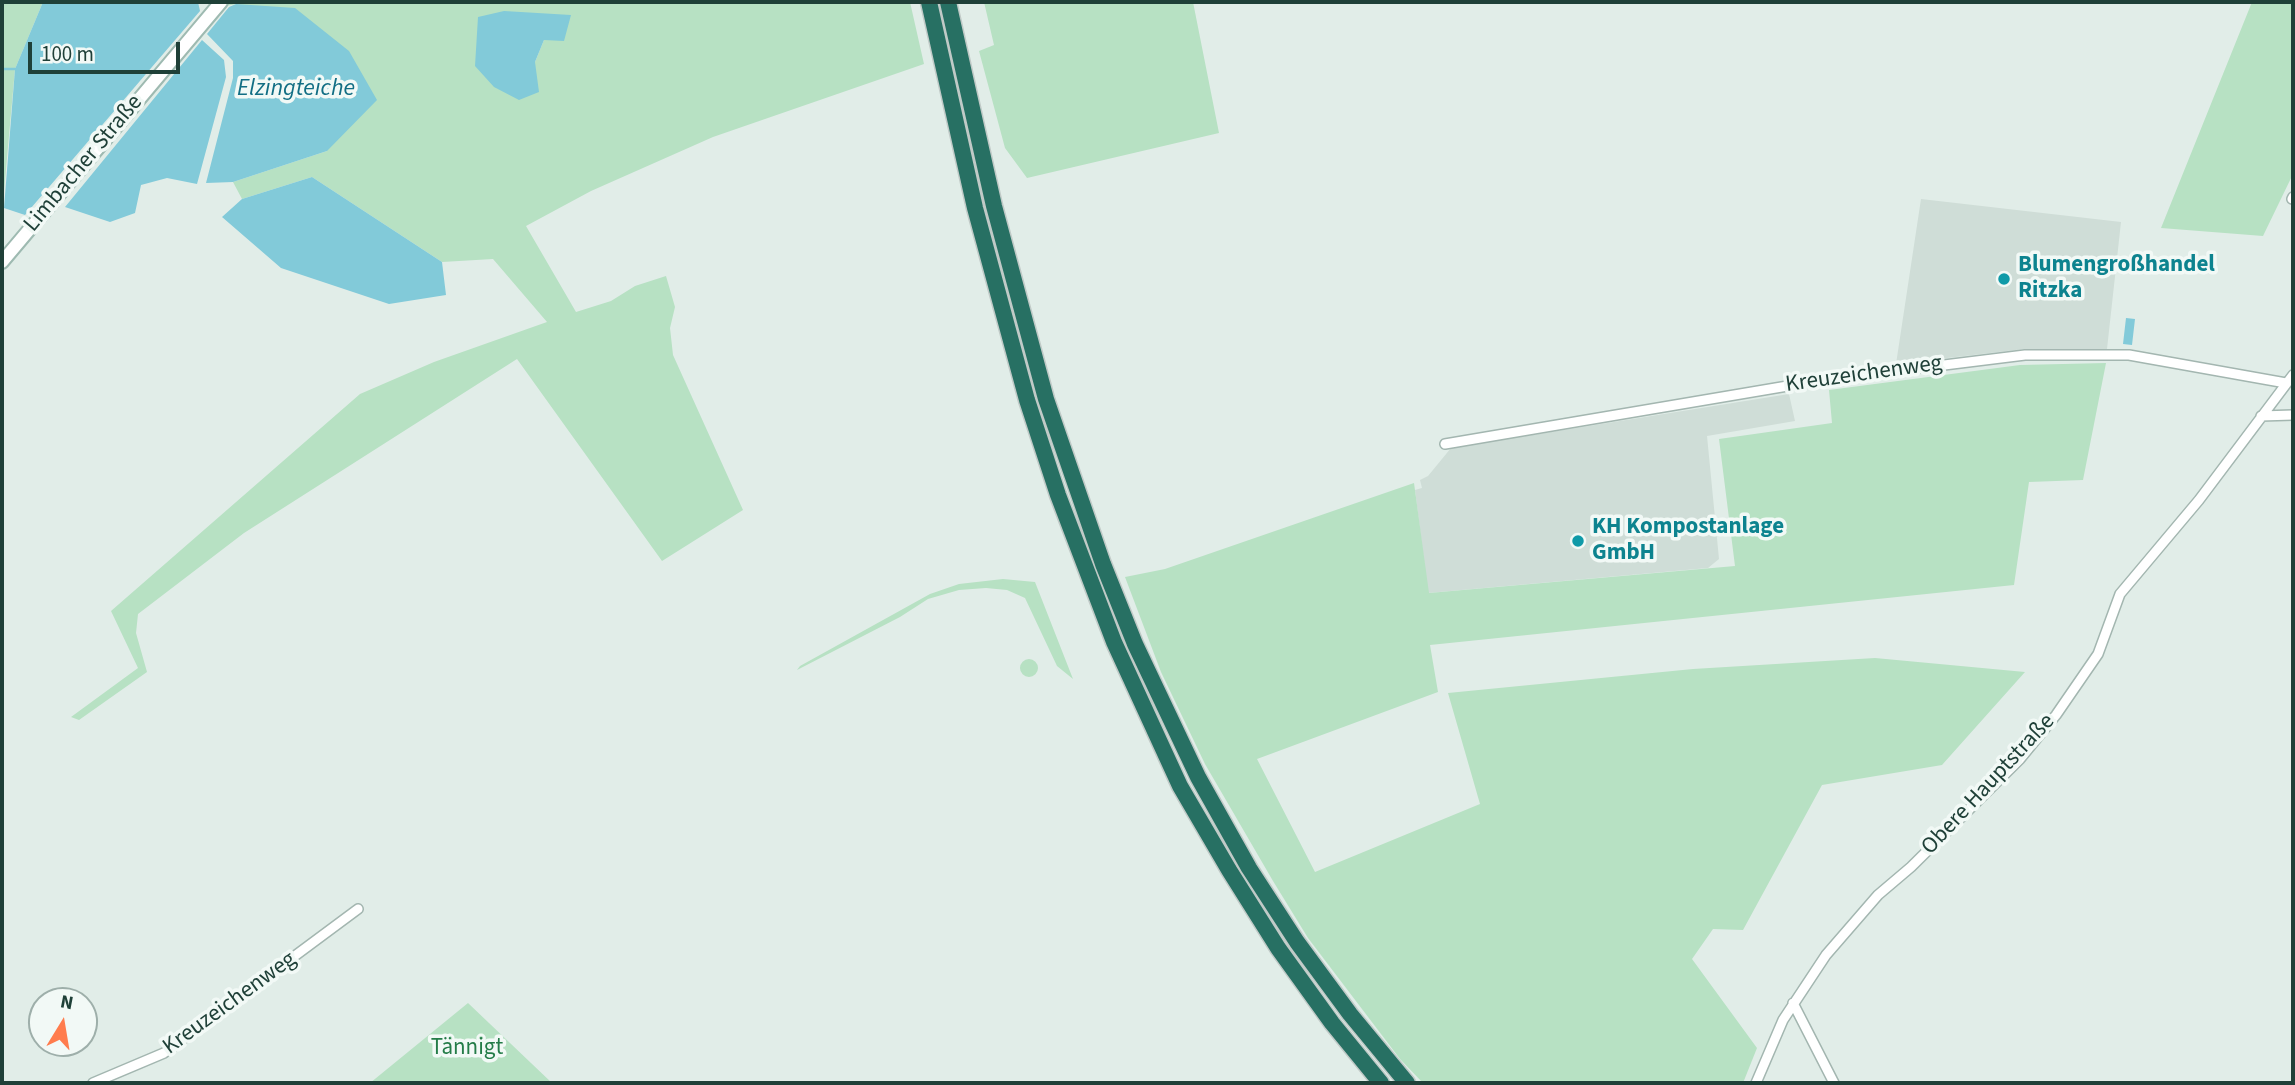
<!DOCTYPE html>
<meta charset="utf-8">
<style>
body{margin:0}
#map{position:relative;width:2295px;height:1085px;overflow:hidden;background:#e1ede8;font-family:"Source Sans 3",sans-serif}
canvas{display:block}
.frame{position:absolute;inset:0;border:4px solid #1f4038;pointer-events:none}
.north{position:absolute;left:28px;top:987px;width:70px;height:70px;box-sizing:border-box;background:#f2f9f6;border:2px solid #9eafaa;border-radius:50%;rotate:11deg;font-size:19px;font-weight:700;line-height:28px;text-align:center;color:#1f4038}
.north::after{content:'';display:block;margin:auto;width:24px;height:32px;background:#ff7c4d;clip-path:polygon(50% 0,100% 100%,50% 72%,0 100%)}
.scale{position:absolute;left:28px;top:42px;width:152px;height:32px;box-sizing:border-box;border:4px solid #1f4038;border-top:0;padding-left:9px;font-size:21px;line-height:24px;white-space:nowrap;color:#1f4038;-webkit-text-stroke:5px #f2f9f6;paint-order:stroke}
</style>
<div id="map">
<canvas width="2295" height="1085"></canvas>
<div class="frame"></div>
<div class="north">N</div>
<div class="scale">100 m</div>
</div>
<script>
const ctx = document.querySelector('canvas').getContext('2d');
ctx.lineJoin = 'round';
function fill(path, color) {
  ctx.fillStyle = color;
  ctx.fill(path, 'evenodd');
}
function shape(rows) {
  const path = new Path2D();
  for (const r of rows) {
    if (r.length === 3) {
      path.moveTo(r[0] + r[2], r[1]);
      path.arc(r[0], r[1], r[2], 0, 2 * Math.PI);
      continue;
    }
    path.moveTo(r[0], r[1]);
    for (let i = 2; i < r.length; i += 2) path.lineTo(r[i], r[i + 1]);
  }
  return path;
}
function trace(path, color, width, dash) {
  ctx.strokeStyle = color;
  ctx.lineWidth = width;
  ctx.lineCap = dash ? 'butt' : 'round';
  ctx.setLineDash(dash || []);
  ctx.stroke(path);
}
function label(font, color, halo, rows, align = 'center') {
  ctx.font = font + ' "Source Sans 3",sans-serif';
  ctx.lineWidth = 7;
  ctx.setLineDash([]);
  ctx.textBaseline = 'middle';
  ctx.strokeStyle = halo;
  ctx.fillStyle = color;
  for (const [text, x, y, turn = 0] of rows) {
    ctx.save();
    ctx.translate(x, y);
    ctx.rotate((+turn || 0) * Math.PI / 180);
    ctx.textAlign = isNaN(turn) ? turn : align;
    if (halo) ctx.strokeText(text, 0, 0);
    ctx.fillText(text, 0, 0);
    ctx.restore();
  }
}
const built = shape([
 [1921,199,2121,222,2107,349,2024,349,1896,364],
 [1789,394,1795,421,1707,436,1719,559,1708,568,1428,593,1415,490,1422,488,1420,480,1428,476,1451,448]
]);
const green = shape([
 [2,2,43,2,15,69,2,214],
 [230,2,910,2,924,64,713,137,591,191,526,226,576,312,611,301,635,286,666,276,675,307,670,328,673,355,743,510,662,561,517,359,244,533,138,614,136,633,147,672,79,720,71,717,138,668,111,611,360,394,434,362,547,322,493,259,442,262,312,177,242,199,233,182,327,151,236,4,226,6],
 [504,11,544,40,535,62],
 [984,2,1193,2,1219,133,1027,178,1005,148,979,51,994,45],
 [2252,2,2293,2,2293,174,2263,236,2161,228],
 [2106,363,2083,480,2029,482,2014,585,1430,645,1438,692,1257,759,1315,872,1480,804,1448,693,1693,669,1875,658,2025,672,1942,765,1822,785,1743,930,1713,929,1692,959,1757,1048,1743,1083,1423,1083,1400,1059,1308,938,1273,881,1205,764,1161,672,1125,577,1165,569,1414,483,1429,593,1735,566,1719,439,1832,423,1829,390,2020,365],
 [1003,579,1035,582,1073,679,1057,666,1025,598,1007,590,986,588,959,590,928,599,900,617,797,670,800,666,930,594,959,584],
 [1029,668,9],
 [468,1003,552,1083,370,1083]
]);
const water = shape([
 [43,2,198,2,200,11,25,215,4,208,15,69],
 [236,4,295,8,349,51,377,100,327,151,233,182,206,183,233,78,233,61,207,34,229,7],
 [504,11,571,15,564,41,544,40,535,62,539,92,519,100,494,87,475,66,478,17],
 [202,40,224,60,226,77,197,184,167,178,141,185,135,213,110,222,65,207],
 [312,177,442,262,446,295,389,304,281,268,222,217,242,199],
 [2126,318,2135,319,2132,345,2123,344],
 [1617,545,1622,546,1620,556,1603,559,1601,552,1604,547]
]);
const stream = shape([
 [2,69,15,69]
]);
const minor = shape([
 [2292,199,2293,197],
 [2261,416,2293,415],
 [1445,444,1823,380,2025,355,2129,355,2286,383],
 [1793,1003,1834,1083],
 [93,1083,164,1053,358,909],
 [1756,1083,1783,1020,1826,955,1878,895,1911,867,2020,759,2056,715,2098,654,2120,594,2199,500,2293,375]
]);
const secondary = shape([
 [2,262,221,2]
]);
const motorway = shape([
 [929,2,975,208,1027,400,1058,495,1114,642,1180,786,1229,870,1278,948,1332,1023,1381,1083],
 [948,2,994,206,1046,399,1103,564,1135,644,1198,777,1249,868,1297,942,1350,1014,1407,1083]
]);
const markers = [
 [2004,279,7,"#0f9aa8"],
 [1578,541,7,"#0f9aa8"]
];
const streetNames = [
 ["Limbacher Straße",84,164,-50],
 ["Kreuzeichenweg",1864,375,-8],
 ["Obere Hauptstraße",1989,785,-47],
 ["Kreuzeichenweg",230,1004,-36]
];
const cultureNames = [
 ["Blumengroßhandel",2018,266],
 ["Ritzka",2018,292],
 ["KH Kompostanlage",1592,528],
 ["GmbH",1592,554]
];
const parkNames = [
 ["Tännigt",467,1049]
];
const waterNames = [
 ["Elzingteiche",296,90]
];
fill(built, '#cfddd7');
fill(green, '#b7e1c3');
fill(water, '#82cad9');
trace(stream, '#82cad9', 2.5);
trace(minor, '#a3b6b0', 12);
trace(secondary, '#9ebab1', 16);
trace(motorway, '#c0cac7', 19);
trace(minor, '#fff', 9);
trace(secondary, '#fff', 12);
trace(motorway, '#277063', 16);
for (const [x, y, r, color] of markers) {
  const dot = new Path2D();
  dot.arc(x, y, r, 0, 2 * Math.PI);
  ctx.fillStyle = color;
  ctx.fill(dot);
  trace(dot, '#f2f9f6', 2.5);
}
label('23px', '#1f4038', '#f2f9f6', streetNames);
label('bold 23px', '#0d838f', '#f2f9f6', cultureNames, 'left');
label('23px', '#247c48', '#f2f9f6', parkNames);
label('italic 24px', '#126e84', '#f2f9f6', waterNames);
</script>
